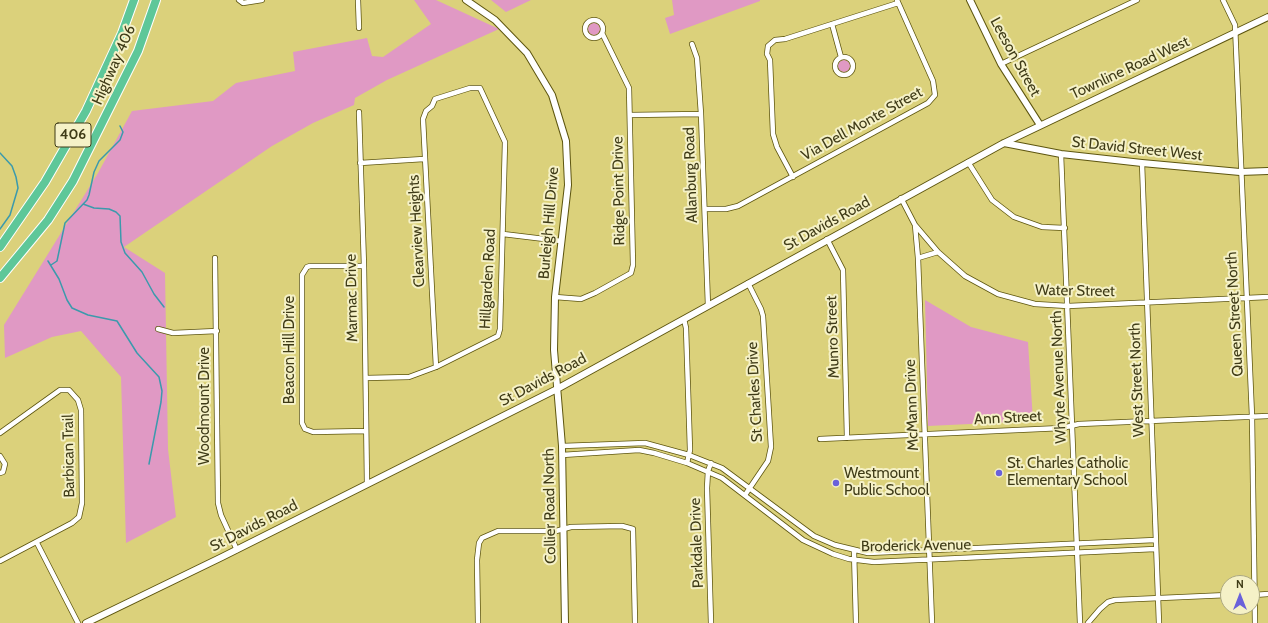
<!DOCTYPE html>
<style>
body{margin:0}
#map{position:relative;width:1268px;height:623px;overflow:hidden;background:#dbd17b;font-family:Cabin,sans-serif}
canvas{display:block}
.north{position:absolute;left:1220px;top:575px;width:40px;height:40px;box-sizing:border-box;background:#f5f1c7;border:1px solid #aca881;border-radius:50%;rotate:0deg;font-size:11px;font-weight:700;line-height:16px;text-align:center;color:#3f3b17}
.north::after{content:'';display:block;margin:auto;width:14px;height:18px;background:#6a61da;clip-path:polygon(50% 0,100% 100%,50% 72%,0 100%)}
</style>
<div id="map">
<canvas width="1268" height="623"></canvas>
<div class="north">N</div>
</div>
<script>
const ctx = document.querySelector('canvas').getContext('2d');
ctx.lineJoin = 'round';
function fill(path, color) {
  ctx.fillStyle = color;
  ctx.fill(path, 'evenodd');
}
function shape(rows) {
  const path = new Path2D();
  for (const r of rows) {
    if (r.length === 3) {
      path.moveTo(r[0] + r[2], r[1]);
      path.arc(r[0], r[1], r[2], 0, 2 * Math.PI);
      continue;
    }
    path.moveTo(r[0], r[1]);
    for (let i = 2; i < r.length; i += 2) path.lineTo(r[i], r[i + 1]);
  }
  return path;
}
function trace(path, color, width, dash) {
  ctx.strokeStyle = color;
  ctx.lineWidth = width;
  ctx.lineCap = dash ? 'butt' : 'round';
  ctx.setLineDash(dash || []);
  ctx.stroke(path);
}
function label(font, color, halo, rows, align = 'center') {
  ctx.font = font + ' Cabin,sans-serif';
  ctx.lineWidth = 4;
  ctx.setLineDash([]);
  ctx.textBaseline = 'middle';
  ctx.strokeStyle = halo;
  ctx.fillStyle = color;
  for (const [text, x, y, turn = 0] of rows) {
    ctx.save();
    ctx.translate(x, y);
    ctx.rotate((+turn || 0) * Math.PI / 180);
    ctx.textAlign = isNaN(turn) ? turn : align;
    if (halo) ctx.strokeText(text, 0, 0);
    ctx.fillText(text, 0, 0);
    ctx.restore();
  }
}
const green = shape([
 [414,0,436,0,499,29,387,80,355,98,354,105,313,123,272,146,124,247,165,273,168,449,176,517,126,543,121,377,81,331,52,337,5,358,4,325,98,173,132,111,213,101,236,83,295,71,293,52,367,38,372,56,383,57,431,24],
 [491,0,531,0,506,12],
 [672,0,760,0,760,1,670,34,665,18,674,15],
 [594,29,6],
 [844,66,6],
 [925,300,971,327,1028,342,1033,421,928,426]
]);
const stream = shape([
 [0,153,12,166,16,177,18,188,10,215,0,229],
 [83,204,94,208,109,209,116,212,120,216,121,242,125,253,142,272,154,294,164,307],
 [48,261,59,279,67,300,72,308,88,315,117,321,137,353,159,377,162,391,161,402,149,464],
 [51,265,57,261,65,223,87,200,89,195,94,172,99,161,120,140,123,132,120,126]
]);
const street = shape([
 [239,0,243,3,262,0],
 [358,0,359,28],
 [1223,0,1235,25,1252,416,1255,623],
 [594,29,9],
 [832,24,841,57],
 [692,44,697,58,701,114,708,306],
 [844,66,9],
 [1001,64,1137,0],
 [359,112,364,266,367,484],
 [630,115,701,114],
 [1061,154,1080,623],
 [968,162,992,200,1014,217,1042,227,1065,228],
 [360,163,424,159],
 [1142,163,1159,623],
 [793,177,777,147,773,134,770,60,767,54,768,46,775,40,785,39,898,3],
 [901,198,915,225,938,252,965,276,998,294,1035,304,1068,306,1268,297],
 [705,209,726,209,738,206,928,103,935,95,933,81,897,0],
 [915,225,918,258,932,623],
 [503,234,561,241],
 [827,239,843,270,847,438],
 [215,258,218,503,221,515,237,550],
 [918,258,938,252],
 [364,266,310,266,307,267,302,275,302,423,305,429,313,432,366,431],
 [555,297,581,299,595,293,631,273,633,265,629,88,602,33],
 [684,319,686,328,690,450,687,463],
 [158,329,173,333,217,331],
 [366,378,409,377,436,367,498,336,500,329,505,142,480,88,470,88,435,99,432,106,426,111,423,119,436,367],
 [0,433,60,390,69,390,78,400,81,410,82,503,79,517,72,523,0,561],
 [820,439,1062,428,1079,424,1268,416],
 [562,446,645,443,689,455,722,468,814,536,835,545,868,553,1155,540],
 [562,455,639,450,654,453,687,463,722,478,803,540,833,554,849,559,874,562,1155,549],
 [0,456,5,464,3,472,0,473],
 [711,463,708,471,707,488,711,623],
 [745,495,768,461,771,447,763,316,761,309,748,283],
 [37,543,78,623],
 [854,551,856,623],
 [1254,595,1268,594],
 [478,623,477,560,479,543,482,538,498,531,556,531,571,527,622,526,633,529,635,623],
 [1088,623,1100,609,1108,602,1115,600,1228,595]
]);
const secondary = shape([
 [466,0,495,20,527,53,552,95,566,141,568,185,555,297,554,350,562,446,565,623],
 [970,0,1001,64,1040,125],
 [1004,143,1061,154,1142,163,1240,172,1268,171],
 [86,623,222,557,557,389,1004,143,1268,17]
]);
const highway = shape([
 [0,247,45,182,86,111,122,33,134,0],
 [0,278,48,220,73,181,138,51,156,0]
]);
const markers = [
 [999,473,4,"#6a61da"],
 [836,483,4,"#6a61da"]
];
const shields = [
 [73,135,36]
];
const shieldNames = [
 ["406",73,135]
];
const streetNames = [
 ["Leeson Street",1015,57,61],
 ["Highway 406",114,65,-66],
 ["Townline Road West",1130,68,-25],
 ["Via Dell Monte Street",862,124,-29],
 ["St David Street West",1137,149,6],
 ["Allanburg Road",691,175,-92],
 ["Ridge Point Drive",619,191,-91],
 ["Burleigh Hill Drive",549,223,-85],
 ["St Davids Road",827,224,-29],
 ["Clearview Heights",417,231,-93],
 ["Hillgarden Road",488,279,-87],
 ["Water Street",1075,291,1],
 ["Marmac Drive",352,298,-91],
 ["Queen Street North",1235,314,-93],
 ["Munro Street",833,337,-92],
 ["Beacon Hill Drive",290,350,-90],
 ["Whyte Avenue North",1059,377,-92],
 ["St Davids Road",543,380,-28],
 ["West Street North",1137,380,-92],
 ["St Charles Drive",755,392,-93],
 ["McMann Drive",912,405,-92],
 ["Woodmount Drive",205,406,-90],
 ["Ann Street",1008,418,-3],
 ["Barbican Trail",69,456,-91],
 ["Collier Road North",550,506,-91],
 ["St Davids Road",254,526,-27],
 ["Parkdale Drive",697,543,-92],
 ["Broderick Avenue",916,546,-1]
];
const poiNames = [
 ["St. Charles Catholic",1007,464],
 ["Elementary School",1007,481],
 ["Westmount",844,474],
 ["Public School",844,491]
];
fill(green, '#e099c4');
trace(stream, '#3b9aac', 1.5);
trace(street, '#5d550f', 6);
trace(secondary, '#5d550f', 8);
trace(highway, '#fff', 10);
trace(street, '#fff', 4.5);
trace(secondary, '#fff', 6);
trace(highway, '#5ec799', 8);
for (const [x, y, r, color] of markers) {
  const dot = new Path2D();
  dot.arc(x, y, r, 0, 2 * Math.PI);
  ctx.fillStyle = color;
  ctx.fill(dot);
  trace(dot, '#f5f1c7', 1.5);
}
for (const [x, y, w] of shields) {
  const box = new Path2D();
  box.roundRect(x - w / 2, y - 12, w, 24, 3);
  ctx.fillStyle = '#f5f1c7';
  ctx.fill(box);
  trace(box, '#3f3b17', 1);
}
label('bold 14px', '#3f3b17', null, shieldNames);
label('15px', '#3f3b17', '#f5f1c7', streetNames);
label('15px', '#3f3b17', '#f5f1c7', poiNames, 'left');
</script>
